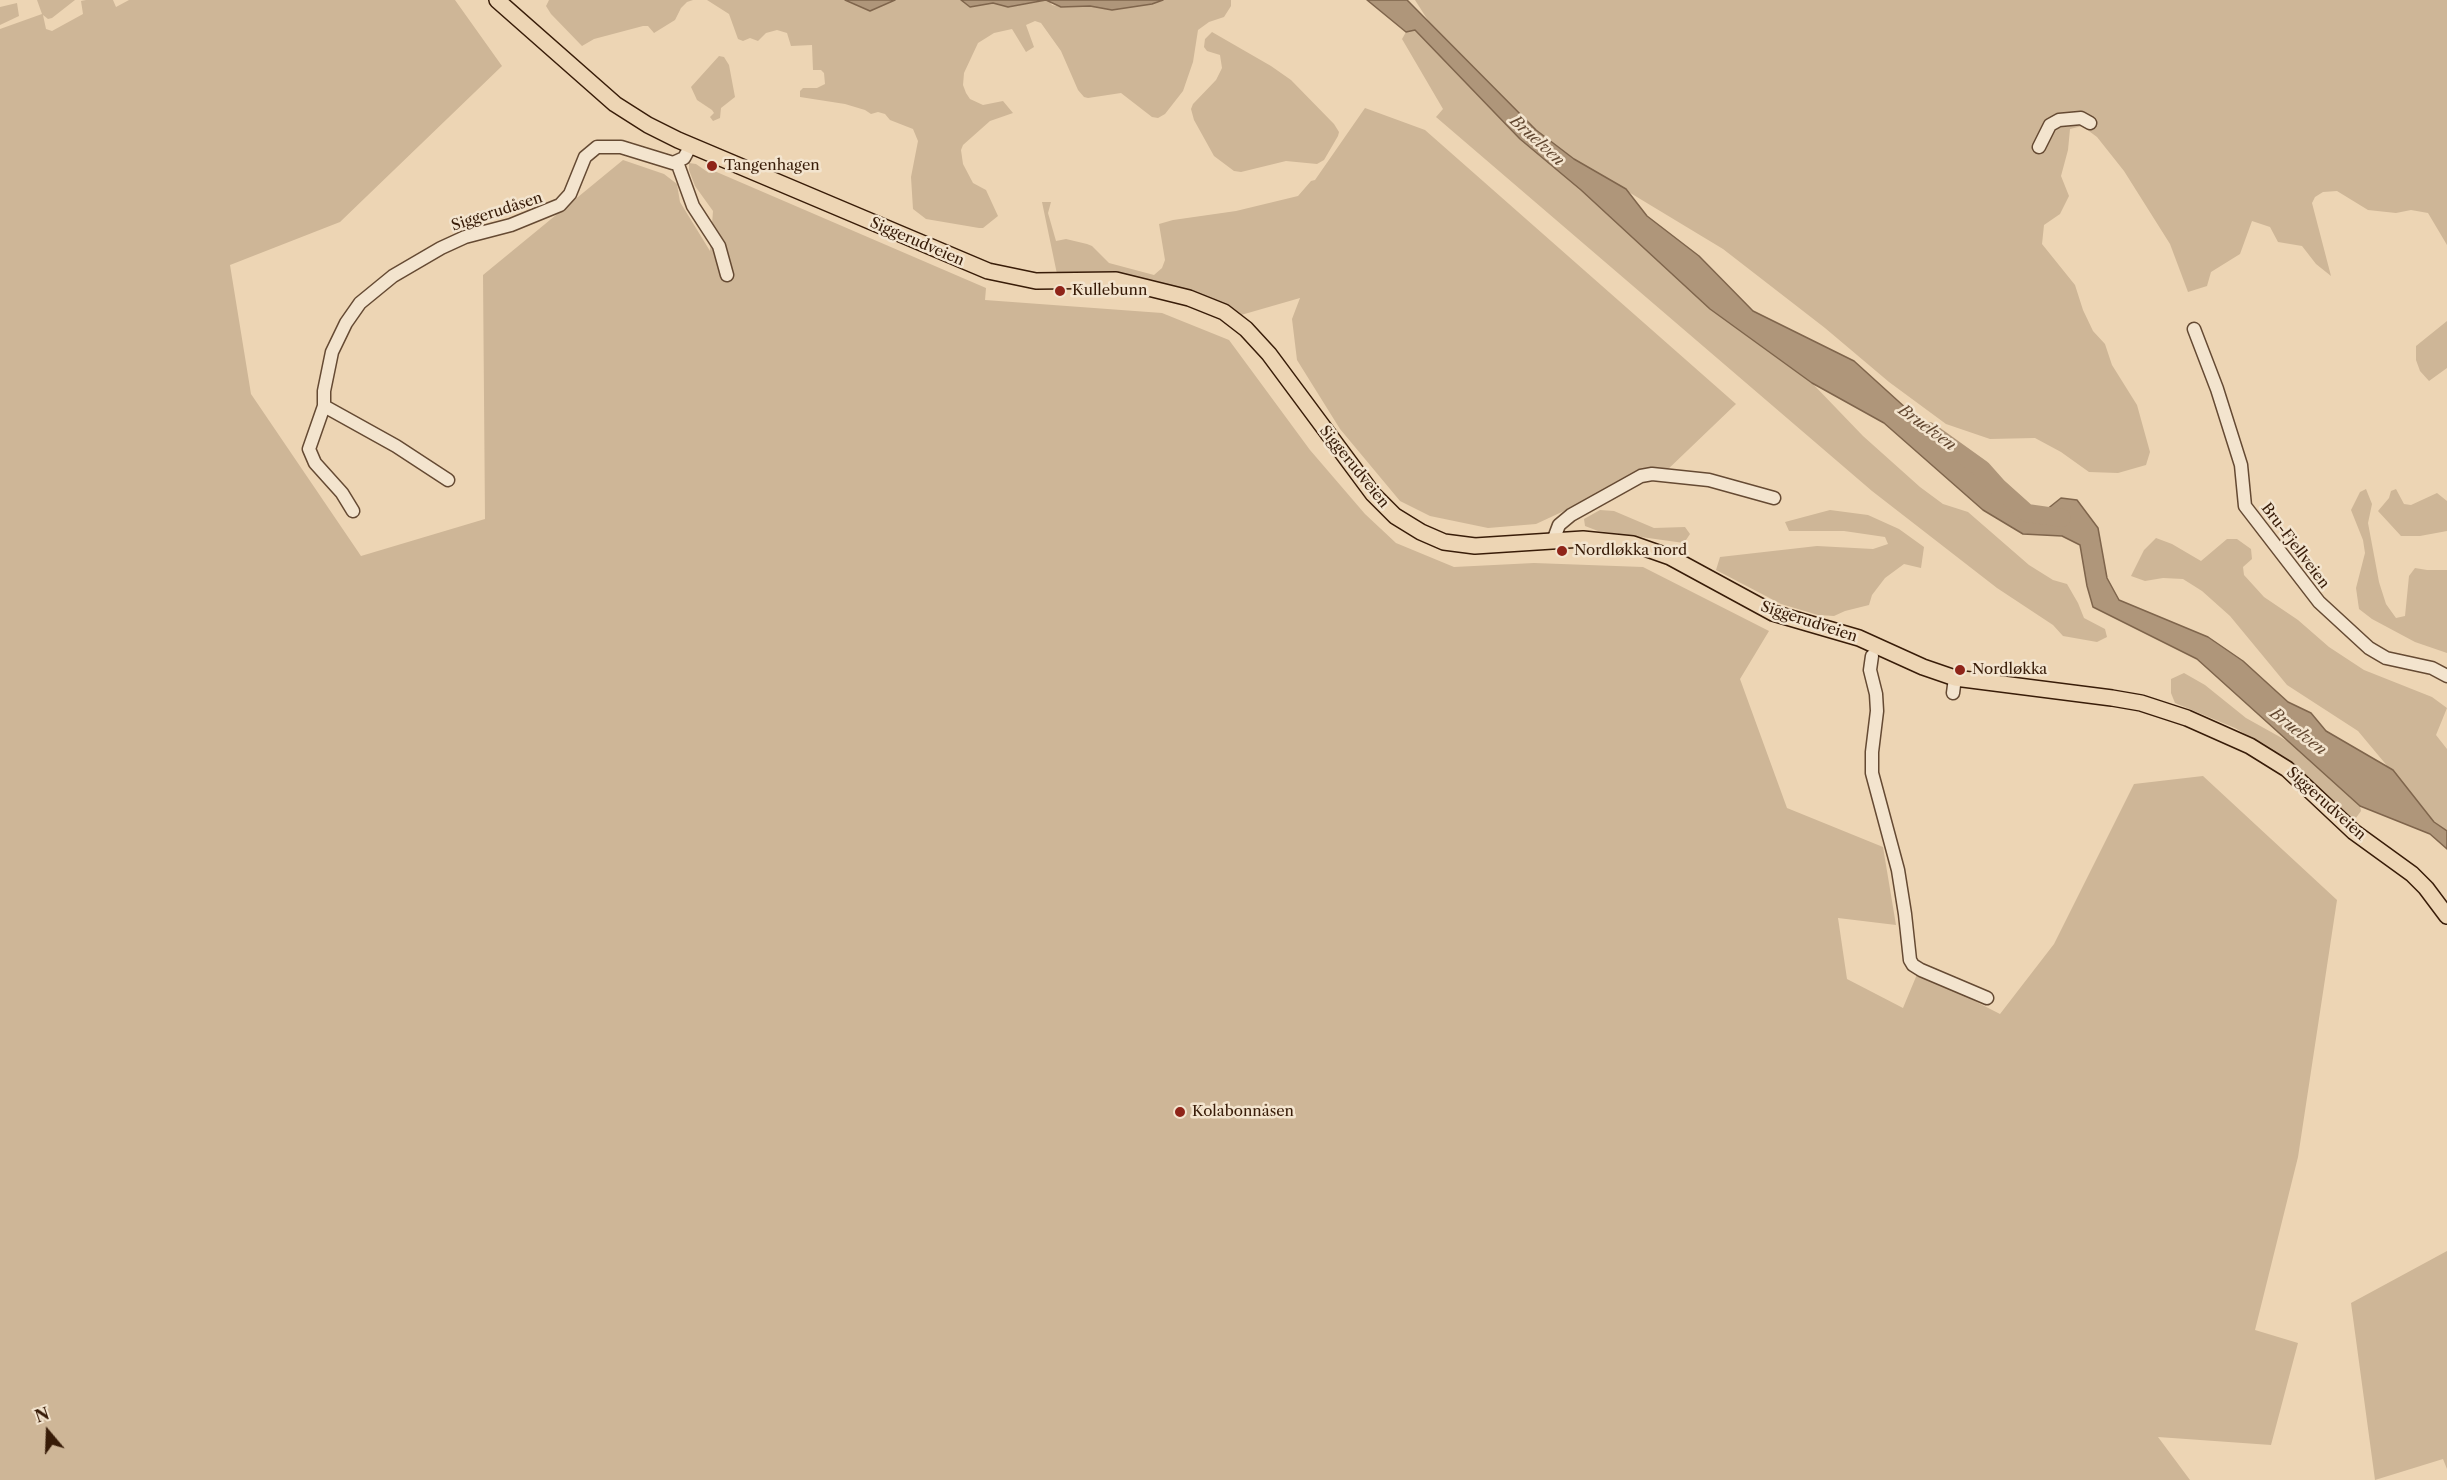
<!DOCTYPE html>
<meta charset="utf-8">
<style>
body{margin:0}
#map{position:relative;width:2447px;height:1480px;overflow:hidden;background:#edd5b4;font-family:"Libre Caslon Text",serif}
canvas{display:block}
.north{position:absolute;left:18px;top:1402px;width:60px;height:60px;-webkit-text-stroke:4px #f3e4ce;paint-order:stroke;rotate:341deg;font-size:16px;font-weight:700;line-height:24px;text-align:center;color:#381c08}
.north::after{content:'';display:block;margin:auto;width:21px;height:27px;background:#381c08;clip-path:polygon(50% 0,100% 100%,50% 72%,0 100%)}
</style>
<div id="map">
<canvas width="2447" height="1480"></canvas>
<div class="north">N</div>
</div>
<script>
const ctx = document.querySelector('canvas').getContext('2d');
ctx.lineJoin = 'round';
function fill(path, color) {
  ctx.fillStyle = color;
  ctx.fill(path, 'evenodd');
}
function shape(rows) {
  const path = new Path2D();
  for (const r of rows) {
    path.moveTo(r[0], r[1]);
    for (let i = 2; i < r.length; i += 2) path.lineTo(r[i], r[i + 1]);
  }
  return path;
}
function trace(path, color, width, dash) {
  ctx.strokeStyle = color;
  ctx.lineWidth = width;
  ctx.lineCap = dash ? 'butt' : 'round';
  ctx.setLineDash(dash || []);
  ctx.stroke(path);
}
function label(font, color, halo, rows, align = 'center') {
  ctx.font = font + ' "Libre Caslon Text",serif';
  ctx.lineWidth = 5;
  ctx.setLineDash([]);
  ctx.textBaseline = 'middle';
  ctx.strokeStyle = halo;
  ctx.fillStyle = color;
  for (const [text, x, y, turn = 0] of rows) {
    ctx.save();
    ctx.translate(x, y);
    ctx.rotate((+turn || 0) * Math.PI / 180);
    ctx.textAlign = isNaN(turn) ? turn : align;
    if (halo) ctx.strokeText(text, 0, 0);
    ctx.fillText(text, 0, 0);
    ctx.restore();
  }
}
const green = shape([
 [37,0,75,0,52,18,48,19,43,15,46,29,52,31,83,14,81,1,86,0,113,0,116,7,129,0,455,0,502,66,340,222,230,265,251,394,361,556,485,519,483,275,623,160,664,174,677,184,680,202,710,251,713,211,695,186,689,170,689,163,696,164,709,173,712,170,986,288,985,300,1162,313,1229,340,1310,450,1365,514,1396,543,1454,567,1534,563,1643,567,1769,631,1740,679,1787,808,1883,847,1896,925,1838,918,1847,979,1903,1008,1918,972,2000,1014,2054,944,2134,784,2203,776,2337,900,2298,1157,2255,1330,2298,1343,2271,1445,2158,1437,2190,1480,0,1480,0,29,42,14],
 [549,0,693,0,687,2,681,8,675,20,654,33,648,26,643,26,594,39,582,46,551,14,546,6],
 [707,0,845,0,869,10,895,0,961,0,970,7,993,3,1008,7,1048,0,1052,5,1061,7,1090,6,1112,10,1152,4,1163,0,1231,0,1231,6,1224,17,1209,22,1198,30,1193,62,1183,91,1165,114,1158,118,1152,117,1121,93,1088,98,1084,97,1078,90,1061,51,1041,23,1035,21,1026,25,1034,47,1026,52,1012,29,994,33,978,43,964,73,963,85,966,93,970,99,983,105,1003,101,1013,113,990,121,963,145,961,150,963,164,973,183,986,190,998,216,983,228,979,228,926,219,913,209,911,177,918,141,913,129,890,120,885,114,878,112,871,114,865,110,845,104,800,97,800,91,803,88,817,88,825,84,824,73,821,70,813,70,812,45,791,46,787,33,777,30,766,33,758,41,750,38,743,41,738,39,729,14],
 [1415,0,2447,0,2447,245,2428,213,2411,210,2396,213,2368,210,2337,191,2323,192,2315,197,2312,203,2331,276,2316,264,2302,246,2278,242,2270,227,2252,221,2240,254,2211,272,2207,286,2188,292,2170,244,2124,171,2097,137,2082,126,2070,129,2068,150,2061,176,2069,196,2060,214,2044,225,2042,244,2075,285,2083,310,2093,331,2105,344,2112,365,2137,405,2150,452,2146,465,2118,473,2089,472,2061,452,2035,438,1990,439,1946,424,1889,382,1825,328,1723,249,1574,159,1536,130,1429,22],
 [17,3,19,16,0,25,0,7],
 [1415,30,1520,139,1581,189,1710,309,1812,383,1863,436,1920,487,1943,504,1968,512,2029,565,2053,580,2067,584,2078,603,2084,618,2105,629,2107,637,2097,642,2063,636,2053,625,1997,588,1872,491,1436,117,1443,109,1402,39,1406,32],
 [1212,32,1271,66,1291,80,1334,124,1339,132,1338,136,1324,160,1317,164,1286,161,1241,172,1234,171,1214,156,1194,120,1191,109,1193,104,1216,80,1222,68,1220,55,1207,51,1204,47,1205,39],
 [719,56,724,57,729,65,735,97,721,108,720,118,713,121,710,117,714,113,712,110,697,100,691,87],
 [1365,108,1425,130,1736,404,1664,473,1579,504,1536,524,1488,528,1430,516,1400,501,1340,429,1297,360,1292,319,1300,298,1241,315,1209,298,1133,276,1097,273,1057,274,1042,202,1051,202,1048,213,1056,241,1066,239,1087,244,1092,246,1109,263,1154,275,1162,268,1165,260,1159,224,1173,220,1236,211,1298,196,1311,181,1315,180],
 [2447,321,2447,368,2429,381,2420,371,2416,360,2416,346],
 [2366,489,2372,504,2368,523,2379,582,2386,604,2396,618,2405,616,2409,576,2415,568,2427,570,2447,570,2447,653,2415,642,2372,619,2359,609,2356,588,2365,553,2363,540,2351,510,2360,492],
 [2396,489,2404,504,2411,505,2437,493,2447,501,2447,531,2420,536,2401,536,2378,511,2389,498,2391,491],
 [1600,510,1614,511,1654,528,1685,527,1690,534,1684,543,1598,531,1585,526,1584,519],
 [1830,510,1868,515,1899,529,1924,547,1921,568,1904,564,1885,578,1872,595,1869,605,1845,611,1834,616,1818,615,1781,604,1716,570,1720,557,1817,546,1873,549,1888,544,1885,537,1844,531,1789,531,1785,522],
 [2156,538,2172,544,2201,561,2227,539,2237,539,2251,549,2252,559,2243,567,2244,575,2264,597,2298,620,2329,647,2364,670,2432,697,2447,708,2436,735,2447,749,2447,831,2434,822,2358,731,2287,685,2230,616,2202,591,2183,579,2163,578,2145,581,2131,576,2144,550],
 [2184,673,2205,685,2246,718,2289,742,2360,806,2361,811,2353,822,2293,763,2235,728,2175,703,2171,693,2171,679],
 [2447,1251,2447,1469,2443,1459,2375,1480,2351,1303]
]);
const water = shape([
 [845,0,895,0,870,11,845,0],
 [961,0,1163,0,1152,4,1112,10,1090,6,1061,7,1046,0,1008,7,993,3,970,7,961,0],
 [1367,0,1407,0,1536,130,1574,159,1626,189,1647,216,1699,256,1753,311,1854,361,1995,489,2036,518,2061,498,2077,500,2098,528,2107,578,2119,600,2208,637,2243,661,2288,702,2311,713,2326,731,2393,770,2434,822,2447,831,2447,849,2430,834,2360,806,2197,659,2093,607,2087,586,2080,545,2062,536,2023,534,1983,510,1884,423,1812,383,1710,309,1581,190,1520,139,1415,30,1406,32,1367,0]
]);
const river = shape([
 [1929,431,1982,469,1998,487,2027,513,2062,518]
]);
const minor = shape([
 [2039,147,2050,125,2059,120,2081,118,2090,123],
 [677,162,693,206,719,246,727,275],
 [2194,329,2217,389,2241,465,2245,506,2319,602,2369,648,2386,658,2432,668,2447,676],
 [324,406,396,446,448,480],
 [353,511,342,493,315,463,309,449,324,406,324,391,332,352,346,323,360,303,393,276,441,248,465,237,511,225,560,205,570,194,585,157,597,147,621,147,673,163,684,158,691,145],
 [1553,541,1559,525,1571,515,1641,476,1652,474,1709,480,1774,498],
 [1872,656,1870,670,1876,694,1877,711,1872,752,1872,773,1898,870,1905,914,1910,960,1913,965,1921,970,1987,998],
 [1953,693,1955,678]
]);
const major = shape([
 [497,0,615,104,648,125,678,140,988,271,1036,281,1116,280,1189,298,1224,312,1246,329,1269,354,1373,494,1395,516,1421,532,1444,542,1475,546,1583,539,1633,544,1670,557,1773,613,1859,638,1923,667,1955,678,2112,698,2141,703,2187,718,2250,746,2287,769,2354,832,2412,874,2426,888,2447,916]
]);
const markers = [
 [712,166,6,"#8f2418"],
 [1060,291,6,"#8f2418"],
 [1562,551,6,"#8f2418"],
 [1960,670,6,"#8f2418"],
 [1180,1112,6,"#8f2418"]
];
const poiNames = [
 ["Tangenhagen",724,166],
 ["Kullebunn",1072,291],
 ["Nordløkka nord",1574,551],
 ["Nordløkka",1972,670],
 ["Kolabonnåsen",1192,1112]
];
const streetNames = [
 ["Siggerudåsen",497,212,-18],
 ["Siggerudveien",917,242,23],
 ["Siggerudveien",1354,467,51],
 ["Bru-Fjellveien",2295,546,53],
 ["Siggerudveien",1809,622,18],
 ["Siggerudveien",2326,804,42]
];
const waterNames = [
 ["Bruelven",1537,141,42],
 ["Bruelven",1927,428,36],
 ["Bruelven",2298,732,38]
];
fill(green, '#ceb697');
fill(water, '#af967a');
trace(water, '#7f654c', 1.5);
trace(river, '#af967a', 18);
trace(minor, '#654a33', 15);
trace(major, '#381c08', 18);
trace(minor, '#f3e4ce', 12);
trace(major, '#edd5b4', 15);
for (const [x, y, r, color] of markers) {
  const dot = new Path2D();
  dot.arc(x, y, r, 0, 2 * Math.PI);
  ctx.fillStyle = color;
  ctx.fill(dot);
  trace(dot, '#f3e4ce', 2);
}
label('15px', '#381c08', '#f3e4ce', poiNames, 'left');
label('15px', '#381c08', '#f3e4ce', streetNames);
label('italic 16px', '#624730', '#f3e4ce', waterNames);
</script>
